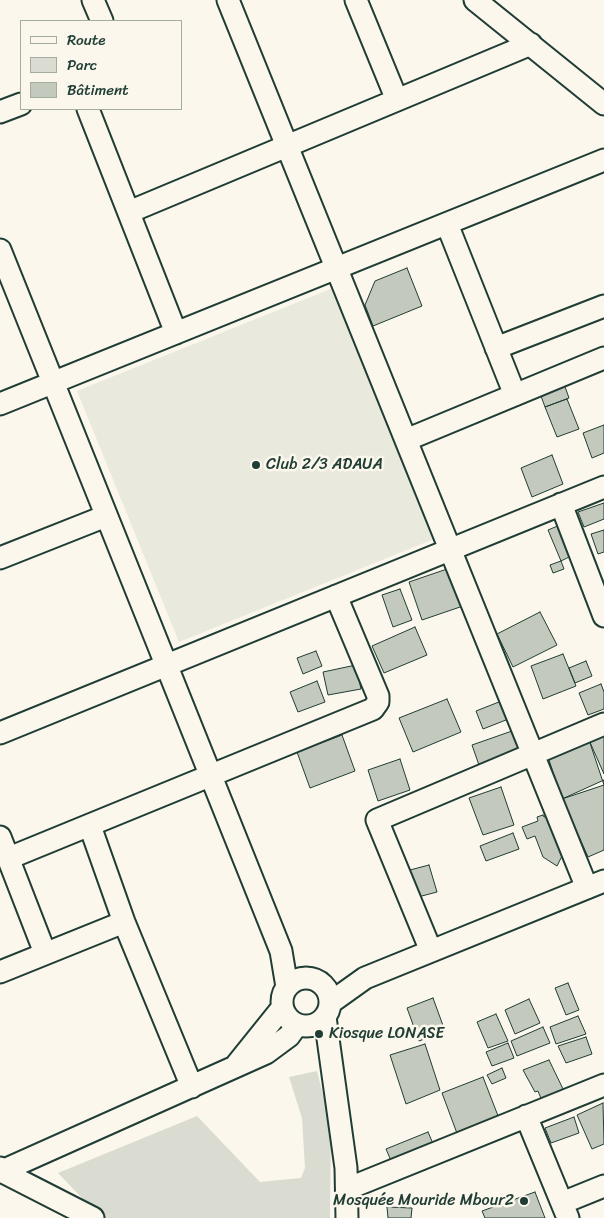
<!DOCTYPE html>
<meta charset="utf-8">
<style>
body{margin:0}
#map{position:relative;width:604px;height:1218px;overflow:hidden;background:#fbf7ec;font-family:Sriracha,sans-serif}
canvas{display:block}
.legend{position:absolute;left:20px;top:20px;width:162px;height:90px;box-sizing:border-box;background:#fbf7ec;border:1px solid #a3ada2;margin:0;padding:6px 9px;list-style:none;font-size:15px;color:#1f3d34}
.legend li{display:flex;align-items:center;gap:10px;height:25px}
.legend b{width:25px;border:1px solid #a3ada2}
</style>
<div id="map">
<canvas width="604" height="1218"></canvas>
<ul class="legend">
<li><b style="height:6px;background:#fbf7ec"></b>Route</li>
<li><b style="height:14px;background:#dbdcd1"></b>Parc</li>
<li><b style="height:14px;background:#c4c9be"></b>Bâtiment</li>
</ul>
</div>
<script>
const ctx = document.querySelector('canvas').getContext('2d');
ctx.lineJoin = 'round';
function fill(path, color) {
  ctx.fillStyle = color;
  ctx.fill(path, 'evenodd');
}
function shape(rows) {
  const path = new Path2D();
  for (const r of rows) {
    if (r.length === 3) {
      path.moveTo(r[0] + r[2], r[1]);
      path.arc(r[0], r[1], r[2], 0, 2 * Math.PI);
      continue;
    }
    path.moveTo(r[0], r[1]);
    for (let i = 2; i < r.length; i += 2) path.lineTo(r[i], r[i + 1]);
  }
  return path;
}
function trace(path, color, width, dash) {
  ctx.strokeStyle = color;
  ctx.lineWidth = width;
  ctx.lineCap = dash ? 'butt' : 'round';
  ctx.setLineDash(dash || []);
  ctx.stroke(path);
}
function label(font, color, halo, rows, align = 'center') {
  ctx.font = font + ' Sriracha,sans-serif';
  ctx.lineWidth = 5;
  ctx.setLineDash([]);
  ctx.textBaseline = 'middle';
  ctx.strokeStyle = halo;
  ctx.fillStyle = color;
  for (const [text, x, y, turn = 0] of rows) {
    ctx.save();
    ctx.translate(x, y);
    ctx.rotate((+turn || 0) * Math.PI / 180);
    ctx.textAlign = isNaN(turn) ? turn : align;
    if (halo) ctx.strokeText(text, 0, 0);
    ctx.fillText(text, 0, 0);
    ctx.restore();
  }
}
const built = shape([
 [333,288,434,539,179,642,77,391]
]);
const green = shape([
 [317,1071,331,1127,330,1218,101,1218,58,1173,197,1116,260,1182,301,1178,305,1168,302,1118,289,1077]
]);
const building = shape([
 [407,268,422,306,373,326,365,305,375,281,407,268],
 [563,381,569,398,545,407,541,396,545,395,542,388,563,381],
 [567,399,579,429,557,437,545,407,567,399],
 [604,425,604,453,592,458,583,433,604,425],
 [552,455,563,484,532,497,521,468,552,455],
 [604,503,604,519,584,527,578,512,604,503],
 [560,525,573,555,561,561,548,530,560,525],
 [604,530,604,552,598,554,591,534,604,530],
 [561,561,564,569,553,573,550,565,561,561],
 [450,568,463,606,422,620,409,582,450,568],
 [400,589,412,620,393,627,382,595,400,589],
 [540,612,557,645,513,667,497,634,540,612],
 [415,627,427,655,384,673,372,646,415,627],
 [316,651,322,666,303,674,297,658,316,651],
 [563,654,576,686,543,699,531,666,563,654],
 [586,661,592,676,575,683,569,668,586,661],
 [356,665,361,689,328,695,323,672,356,665],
 [317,681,325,702,298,712,290,692,317,681],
 [601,684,604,692,604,709,588,715,579,693,601,684],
 [447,699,461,732,413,752,399,718,447,699],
 [504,700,511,718,483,729,476,711,504,700],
 [512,731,520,754,480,768,472,745,512,731],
 [342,735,355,771,310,788,297,752,342,735],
 [604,735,604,774,589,740,604,735],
 [589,740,604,785,562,799,547,754,589,740],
 [400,759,410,790,378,801,368,770,400,759],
 [604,780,604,850,588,857,562,799,604,780],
 [501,787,514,825,483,835,469,798,501,787],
 [543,815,544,817,549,816,563,854,557,866,543,857,535,836,527,839,522,827,538,821,537,817,543,815],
 [513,833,519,849,486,861,480,846,513,833],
 [429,865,437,892,418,897,410,870,429,865],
 [568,983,579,1010,566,1015,555,988,568,983],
 [433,998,445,1031,419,1041,407,1008,433,998],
 [529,999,540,1023,515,1034,505,1010,529,999],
 [496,1014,508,1041,488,1048,477,1022,496,1014],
 [578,1016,586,1034,556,1044,550,1027,578,1016],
 [543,1027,550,1043,517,1056,511,1041,543,1027],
 [586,1037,592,1054,566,1063,558,1046,586,1037],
 [508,1043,514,1058,492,1066,486,1052,508,1043],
 [425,1044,440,1090,406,1104,390,1055,425,1044],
 [549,1060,564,1091,542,1101,538,1091,535,1092,523,1070,549,1060],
 [502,1068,506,1078,492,1084,487,1075,502,1068],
 [483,1077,500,1121,458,1136,442,1093,483,1077],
 [603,1103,604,1144,592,1149,577,1115,603,1103],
 [574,1117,579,1133,551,1143,545,1128,574,1117],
 [428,1132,434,1146,392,1163,386,1149,428,1132],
 [535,1192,545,1218,485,1218,482,1211,535,1192],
 [387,1207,412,1208,411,1218,388,1218,387,1207]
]);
const minor = shape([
 [93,0,102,21],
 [228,0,587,888],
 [356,0,397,100],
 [475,0,604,104],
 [88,109,176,333],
 [0,112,21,104],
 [129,212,531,44],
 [447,224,515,395],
 [0,250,281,951,287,987],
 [496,348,604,306],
 [0,404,604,160],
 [406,440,604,358],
 [561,504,604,616],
 [0,558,106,516],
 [0,733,604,487],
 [90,826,124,922,192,1087],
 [0,837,45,953],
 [9,858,373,709,378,702,378,696,336,596],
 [431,951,377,820,604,724],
 [0,972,124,922],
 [306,1002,24],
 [330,1003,365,978,604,881],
 [325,1017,346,1168,347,1218],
 [237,1064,282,1008],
 [526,1116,568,1218],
 [0,1168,1,1171,93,1218],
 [0,1172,266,1053,289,1036,297,1025],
 [347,1189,604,1085],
 [562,1203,604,1186]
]);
const markers = [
 [256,465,5,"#1f3d34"],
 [319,1034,5,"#1f3d34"],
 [524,1201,5,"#1f3d34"]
];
const poiNames = [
 ["Club 2/3 ADAUA",266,465],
 ["Kiosque LONASE",329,1034],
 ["Mosquée Mouride Mbour2",514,1201,"right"]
];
fill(built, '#eae9de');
fill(green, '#dbdcd1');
fill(building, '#c4c9be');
trace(building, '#1f3d34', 1);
trace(minor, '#1f3d34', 25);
trace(minor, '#fbf7ec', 21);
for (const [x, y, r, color] of markers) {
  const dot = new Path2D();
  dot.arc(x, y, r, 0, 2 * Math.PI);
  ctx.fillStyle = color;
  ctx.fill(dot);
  trace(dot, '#fbf7ec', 2);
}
label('16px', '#1f3d34', '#fbf7ec', poiNames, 'left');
</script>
